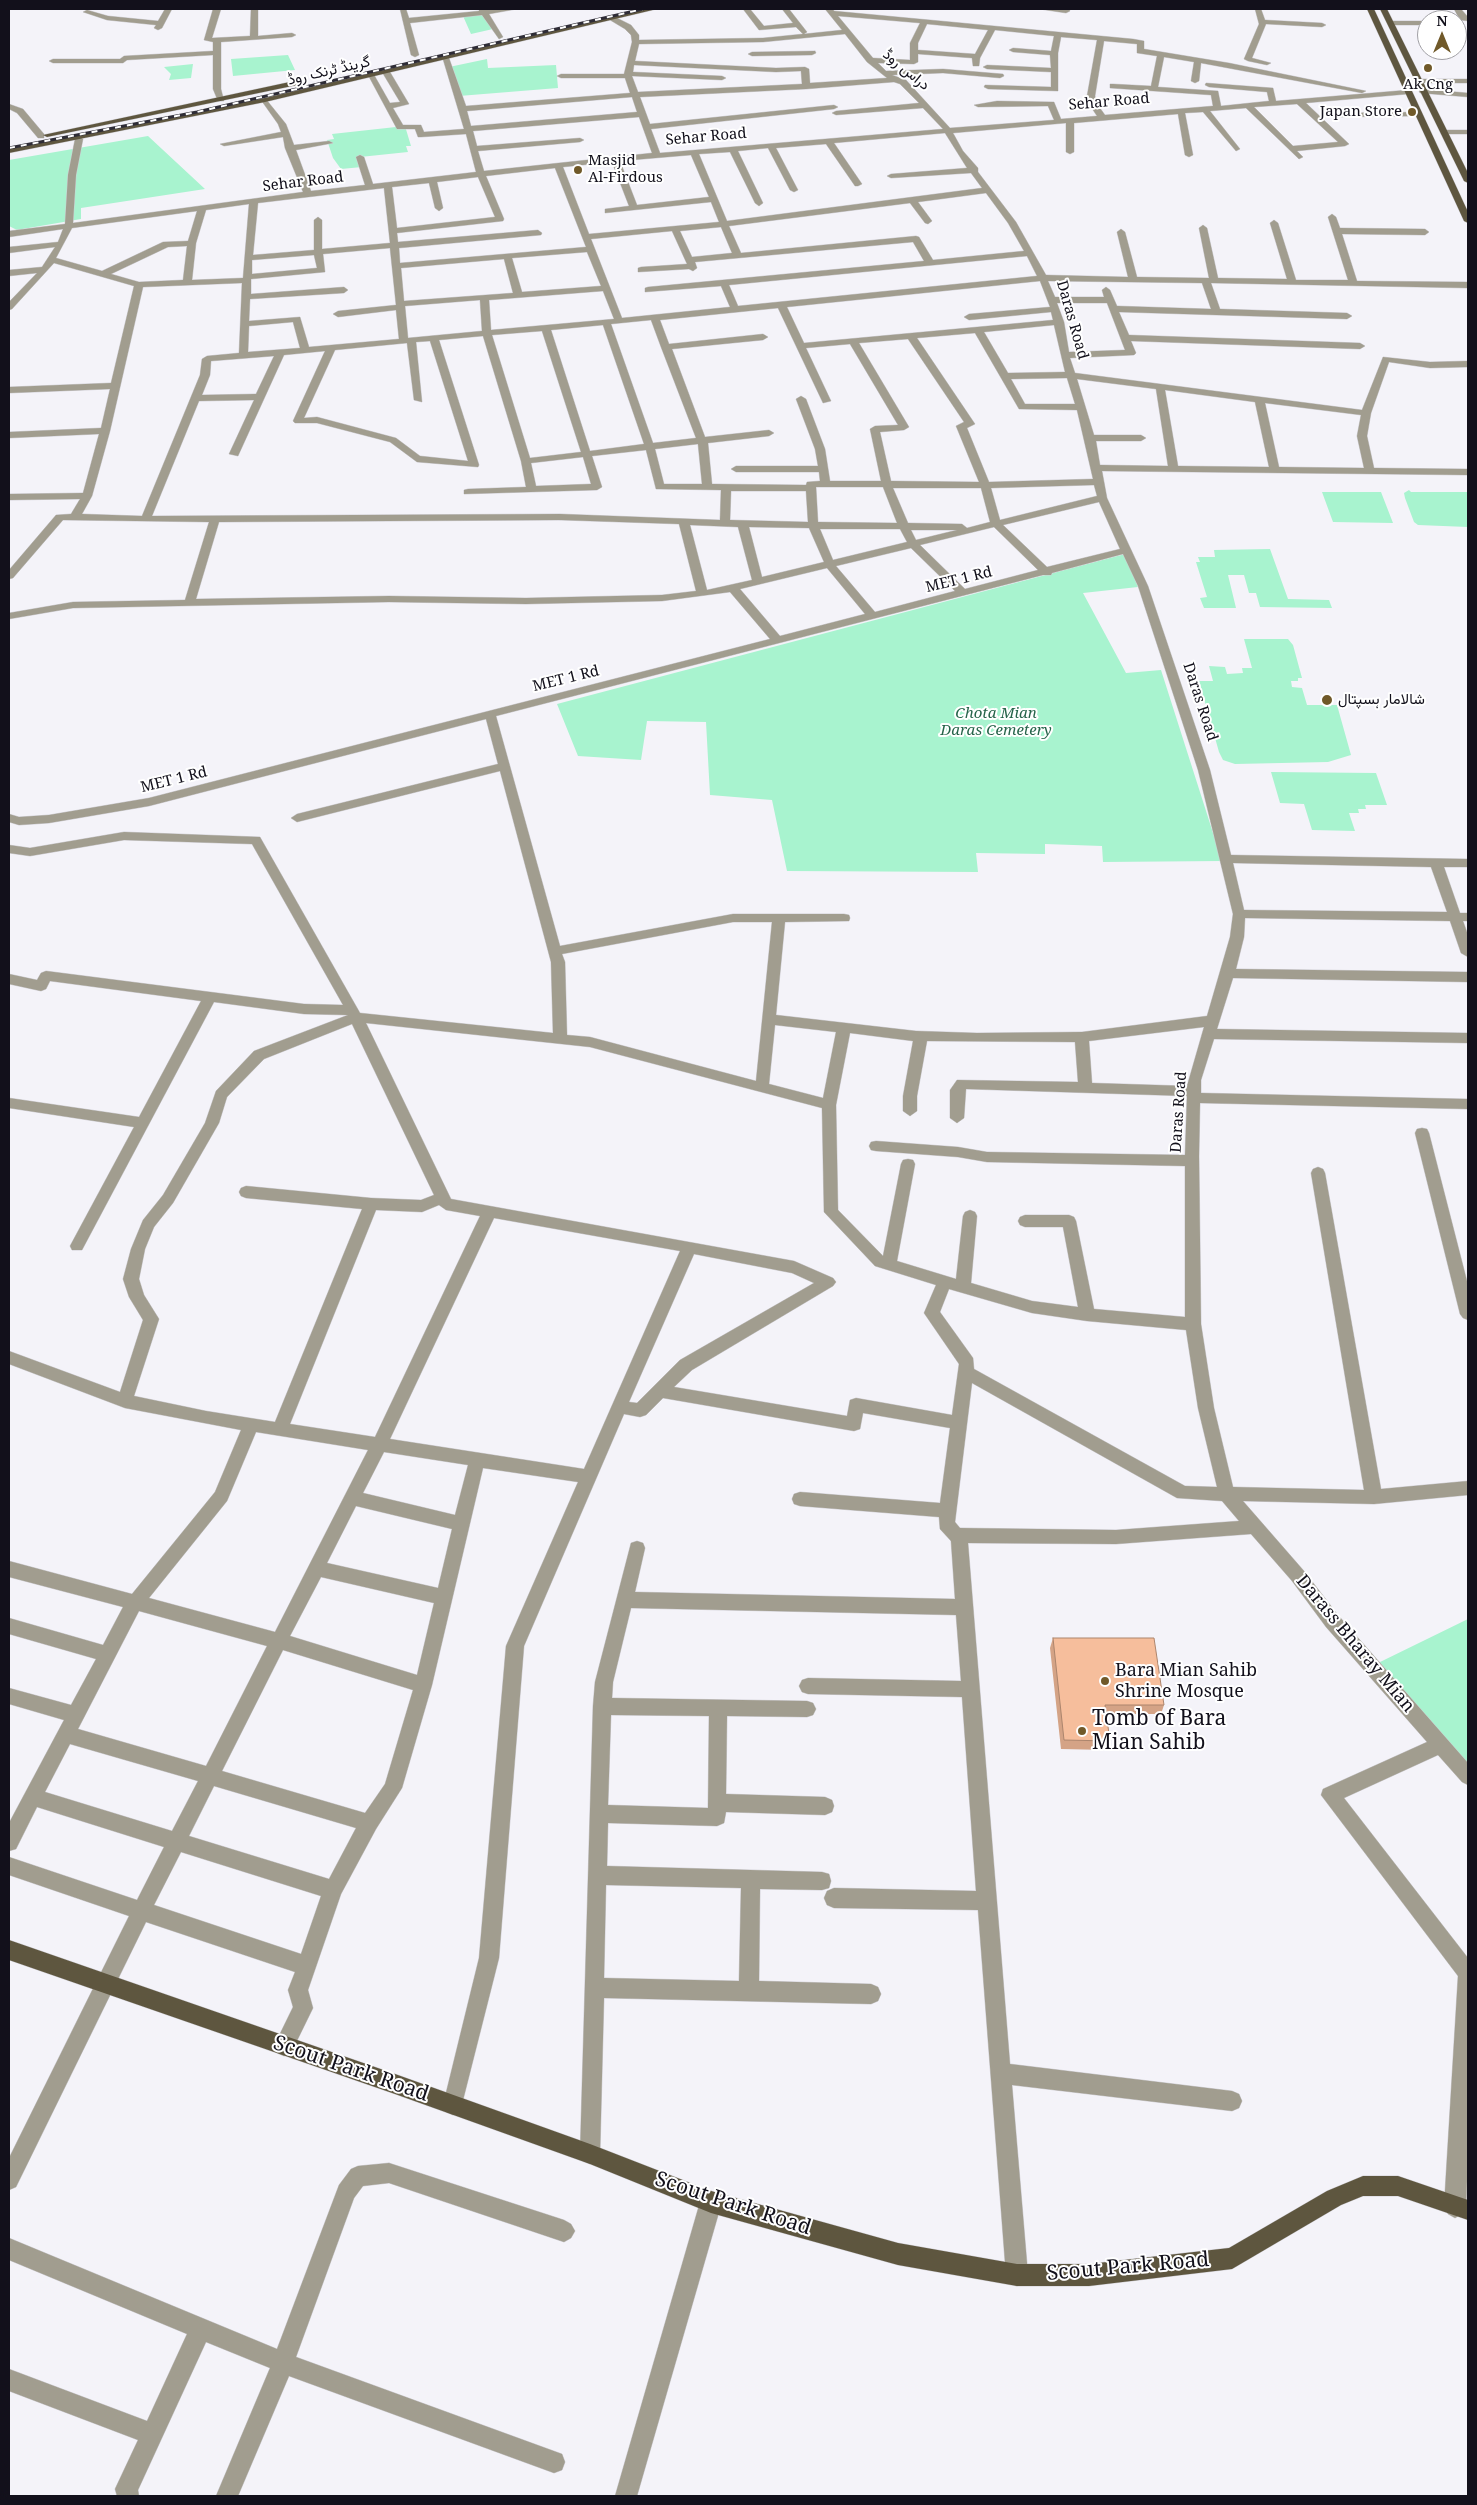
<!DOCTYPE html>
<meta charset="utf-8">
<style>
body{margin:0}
#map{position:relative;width:1477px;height:2505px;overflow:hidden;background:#f4f3f9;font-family:"Noto Serif",serif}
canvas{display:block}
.frame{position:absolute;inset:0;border:10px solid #12101b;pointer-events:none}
.north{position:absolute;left:1417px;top:10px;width:50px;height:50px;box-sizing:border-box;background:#fff;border:1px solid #a09fa4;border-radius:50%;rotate:0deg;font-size:14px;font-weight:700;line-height:20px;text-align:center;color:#12101b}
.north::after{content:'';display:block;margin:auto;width:18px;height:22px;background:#705929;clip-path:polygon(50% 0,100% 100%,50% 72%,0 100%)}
</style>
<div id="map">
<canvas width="1477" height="2505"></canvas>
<div class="frame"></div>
<div class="north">N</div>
</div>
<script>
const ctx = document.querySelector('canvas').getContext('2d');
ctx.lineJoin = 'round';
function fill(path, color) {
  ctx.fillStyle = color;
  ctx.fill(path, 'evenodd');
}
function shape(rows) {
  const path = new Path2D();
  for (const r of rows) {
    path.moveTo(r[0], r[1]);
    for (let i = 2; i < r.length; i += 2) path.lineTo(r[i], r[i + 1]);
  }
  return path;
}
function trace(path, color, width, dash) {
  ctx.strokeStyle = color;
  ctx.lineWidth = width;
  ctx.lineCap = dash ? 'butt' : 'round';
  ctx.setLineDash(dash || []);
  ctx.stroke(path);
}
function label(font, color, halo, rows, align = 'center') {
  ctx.font = font + ' "Noto Serif",Vazirmatn,serif';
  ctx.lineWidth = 4;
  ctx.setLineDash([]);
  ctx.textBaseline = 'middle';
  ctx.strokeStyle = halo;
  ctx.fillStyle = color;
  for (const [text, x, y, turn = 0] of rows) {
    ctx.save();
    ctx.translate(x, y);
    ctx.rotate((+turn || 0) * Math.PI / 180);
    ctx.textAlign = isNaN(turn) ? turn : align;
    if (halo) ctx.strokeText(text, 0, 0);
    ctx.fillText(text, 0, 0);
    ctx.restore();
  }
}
const green = shape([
 [483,14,493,29,471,34,463,16],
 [288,55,295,70,233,76,231,59],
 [487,59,488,68,556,65,558,88,459,96,449,67],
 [193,64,191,78,169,80,171,74,164,67],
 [405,126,411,146,406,146,408,152,360,157,362,167,341,169,333,158,327,140,334,139,332,134],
 [148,136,205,189,81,208,81,219,17,230,9,226,9,160],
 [1409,490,1411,492,1468,492,1468,527,1418,525,1414,522,1405,498,1404,493],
 [1322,492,1381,492,1393,523,1333,522],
 [1270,549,1288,599,1329,600,1332,608,1260,607,1256,593,1249,593,1244,575,1228,575,1236,608,1204,608,1200,598,1207,597,1196,562,1200,562,1198,557,1215,557,1214,550],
 [1125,554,1138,587,1083,593,1126,673,1161,670,1222,861,1103,862,1102,846,1045,844,1045,854,976,853,978,872,787,871,772,800,710,795,706,722,647,721,641,760,578,756,557,704],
 [1244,639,1288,639,1293,645,1302,678,1298,678,1298,681,1291,681,1292,687,1302,688,1307,705,1337,705,1351,755,1328,762,1235,764,1223,760,1219,752,1199,681,1213,681,1209,666,1225,667,1227,674,1243,673,1242,668,1252,668],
 [1271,772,1376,773,1387,805,1365,805,1366,809,1358,809,1359,813,1349,813,1355,831,1312,830,1304,804,1280,803],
 [1468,1619,1468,1767,1378,1663]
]);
const minor = shape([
 [165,9,172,9,162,28,158,30,154,28,156,25,107,20,83,12,87,10,108,16,158,21,165,9],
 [213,9,221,9,212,38,250,36,251,9,258,9,258,36,292,33,296,35,292,37,221,42,221,89,224,101,218,101,213,89,213,55,127,60,123,63,53,63,49,61,53,59,120,59,124,56,213,51,213,42,204,40,213,9],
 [400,9,406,9,409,18,479,11,479,9,517,9,489,14,503,37,499,39,482,15,410,23,419,55,415,57,411,55,400,9],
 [743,9,750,9,764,26,793,23,782,9,789,9,807,32,804,34,842,30,825,9,833,9,834,11,1133,39,1144,41,1144,49,1229,63,1366,91,1362,93,1201,63,1199,81,1195,83,1191,81,1194,62,1164,57,1158,87,1218,91,1221,106,1269,101,1267,92,1209,87,1205,85,1206,83,1273,88,1276,101,1408,90,1412,92,1408,94,1306,103,1349,144,1345,146,1297,151,1303,157,1299,159,1246,108,1210,111,1240,149,1236,151,1203,112,1185,113,1193,155,1189,157,1185,155,1178,114,1074,123,1074,152,1070,154,1066,152,1066,123,953,133,963,151,978,168,978,172,1016,222,1046,275,1128,277,1117,232,1121,229,1125,232,1137,277,1209,278,1199,228,1203,225,1207,228,1218,278,1287,279,1270,223,1274,220,1278,223,1296,280,1348,280,1328,217,1332,214,1336,217,1340,228,1425,229,1429,232,1425,235,1342,234,1357,281,1468,282,1468,288,1211,283,1220,309,1347,313,1352,316,1347,319,1119,312,1129,335,1360,343,1365,346,1360,349,1131,341,1136,353,1134,355,1070,358,1075,373,1362,410,1383,357,1430,362,1468,361,1468,367,1430,368,1389,362,1371,413,1367,436,1374,468,1468,469,1468,475,1102,471,1107,498,1148,586,1210,770,1231,855,1468,859,1468,867,1444,867,1460,913,1468,913,1468,921,1463,921,1468,935,1468,957,1461,953,1450,921,1245,918,1244,937,1236,969,1468,972,1468,982,1233,978,1217,1029,1468,1033,1468,1043,1214,1039,1201,1080,1201,1093,1468,1099,1468,1109,1200,1103,1199,1156,1201,1324,1214,1408,1233,1487,1364,1490,1311,1173,1313,1169,1318,1167,1323,1169,1325,1173,1381,1489,1468,1481,1468,1495,1374,1504,1243,1501,1304,1571,1338,1615,1468,1763,1468,1785,1462,1782,1438,1755,1344,1798,1468,1958,1468,2155,1466,2207,1462,2214,1455,2218,1448,2214,1444,2207,1458,1976,1321,1795,1323,1789,1427,1742,1326,1627,1292,1581,1251,1534,1116,1544,968,1543,1010,2064,1232,2091,1239,2094,1242,2101,1239,2108,1232,2111,1012,2085,1028,2275,1025,2283,1017,2286,1009,2283,1006,2275,978,1910,834,1908,827,1905,824,1898,827,1891,834,1888,976,1891,962,1697,808,1694,802,1692,799,1686,802,1680,808,1678,961,1681,956,1615,631,1608,613,1682,612,1698,807,1701,813,1703,816,1709,813,1715,807,1717,727,1716,726,1794,825,1797,832,1800,834,1806,832,1812,825,1815,726,1812,724,1823,717,1826,608,1823,607,1866,822,1872,829,1874,831,1881,829,1888,822,1890,760,1889,759,1981,871,1984,878,1987,881,1994,878,2001,871,2004,604,1998,600,2154,597,2161,590,2164,583,2161,580,2154,593,1706,595,1682,631,1543,637,1541,643,1543,645,1548,635,1592,955,1599,951,1541,940,1529,939,1517,800,1506,794,1504,792,1499,794,1494,800,1492,940,1503,950,1428,863,1413,860,1429,854,1431,663,1398,646,1415,640,1417,624,1414,524,1646,499,1958,460,2112,453,2115,446,2112,443,2105,479,1958,506,1646,578,1482,483,1468,432,1685,402,1788,376,1829,341,1894,308,1990,313,2008,291,2053,284,2056,277,2053,274,2046,293,2007,288,1990,295,1972,146,1922,16,2187,9,2190,9,2158,129,1916,9,1875,9,1857,137,1900,164,1847,37,1807,16,1849,9,1851,9,1823,64,1720,9,1704,9,1688,71,1705,96,1659,9,1634,9,1618,103,1645,123,1607,9,1577,9,1561,132,1594,215,1492,241,1430,125,1408,9,1364,9,1351,120,1392,143,1320,129,1297,123,1279,131,1249,143,1220,163,1195,205,1123,216,1091,254,1051,348,1015,304,1014,214,1002,82,1250,72,1250,70,1246,134,1127,9,1108,9,1098,139,1117,201,1001,50,981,46,989,41,991,9,984,9,974,37,980,41,973,46,971,304,1004,343,1005,252,844,124,840,30,856,9,853,9,845,30,848,124,832,260,837,360,1013,553,1033,551,962,500,771,297,822,291,818,297,814,498,764,486,719,149,806,49,823,19,825,9,822,9,814,19,817,49,815,149,798,770,639,730,592,662,601,526,604,389,602,73,608,9,619,9,613,73,602,185,600,209,522,63,520,13,578,9,579,9,570,56,515,71,514,80,499,9,500,9,494,83,493,99,434,9,438,9,432,101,428,110,389,9,393,9,387,111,383,134,286,54,263,12,309,9,310,9,302,37,273,9,276,9,270,42,267,55,247,9,253,9,247,58,242,63,229,9,237,9,231,65,224,68,175,75,139,79,137,83,139,76,175,73,223,303,192,285,148,283,137,224,146,220,144,281,132,278,124,261,100,265,98,286,124,294,145,329,141,333,143,296,150,311,191,365,185,356,157,360,155,364,157,373,184,476,172,466,134,421,137,418,137,415,129,397,129,367,73,373,73,390,103,400,102,382,72,386,70,390,72,409,104,393,108,403,125,421,125,424,132,464,129,442,56,449,58,466,106,630,93,625,78,561,78,557,76,561,74,624,74,632,42,631,35,625,29,610,20,613,16,631,25,639,35,639,40,763,38,803,34,796,27,759,30,743,9],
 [838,16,920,23,910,43,910,60,873,58,838,16],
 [927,24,988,30,975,54,918,50,918,43,927,24],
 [995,30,1054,36,1051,51,1013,48,1009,50,1013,52,1050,55,1051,68,987,65,983,67,987,69,1051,72,1051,87,985,85,984,87,988,89,1058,91,1058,53,1061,37,1097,40,1087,96,1089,104,1097,116,1061,119,1054,102,997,101,974,105,978,107,1048,106,1054,120,950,128,906,80,892,75,943,73,1000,78,1004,76,1003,74,943,69,886,71,878,63,914,64,918,62,918,54,972,58,973,66,979,66,980,58,995,30],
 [845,34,867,62,887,78,810,83,809,69,805,67,776,68,635,61,639,44,763,42,845,34],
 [1104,41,1137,44,1137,53,1157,56,1151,86,1113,84,1110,84,1110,88,1211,95,1213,106,1105,115,1097,104,1095,96,1104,41],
 [634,65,776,72,801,71,802,84,638,92,632,76,722,80,726,78,722,76,633,72,634,65],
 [894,82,900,84,919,103,836,111,832,113,836,115,923,108,943,129,660,153,651,129,834,109,838,107,834,105,650,124,640,97,806,89,894,82],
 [632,97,637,112,471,126,467,111,632,97],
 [1297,104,1338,142,1293,146,1254,107,1297,104],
 [639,117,652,153,484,171,478,151,580,142,584,140,580,138,477,146,473,131,639,117],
 [945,133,967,168,891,174,887,176,891,178,971,173,982,188,727,221,699,154,730,152,755,203,759,206,763,203,738,151,768,148,790,190,794,192,798,190,776,148,826,144,855,186,858,186,862,184,834,143,945,133],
 [691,155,709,197,637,205,620,161,691,155],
 [612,162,629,206,605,209,605,213,711,202,719,222,589,234,563,167,612,162],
 [555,168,586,247,400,263,399,248,541,235,542,233,538,230,398,242,397,233,503,221,504,219,486,176,555,168],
 [478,177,495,217,397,228,392,187,429,183,435,208,439,211,443,208,437,182,478,177],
 [384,188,390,243,322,249,322,220,318,217,314,220,314,250,253,255,258,203,384,188],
 [986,193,1008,223,1024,251,933,260,919,237,916,236,741,253,729,226,910,203,925,223,928,224,932,221,918,202,986,193],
 [249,204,243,278,192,280,196,243,206,210,249,204],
 [197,211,188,241,163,242,102,271,56,258,72,228,197,211],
 [721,227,732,253,692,257,680,231,721,227],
 [672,231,687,264,641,267,638,268,638,272,689,269,693,271,697,268,695,262,913,242,924,261,648,287,645,288,645,292,721,286,730,307,622,318,591,239,672,231],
 [187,246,183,280,139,282,111,274,168,247,187,246],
 [390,248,396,305,338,311,333,314,338,317,396,310,399,339,309,347,300,317,249,321,250,299,344,293,348,290,344,287,251,294,251,279,325,272,323,254,390,248],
 [587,252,601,286,522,292,512,258,587,252],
 [314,255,317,268,252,274,252,260,314,255],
 [1027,256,1037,276,738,306,729,285,1027,256],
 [504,259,513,293,404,301,401,268,504,259],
 [1040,281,1050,307,969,314,964,317,969,320,1051,312,1053,320,804,343,787,307,1040,281],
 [1048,281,1202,283,1211,309,1117,306,1110,290,1106,287,1102,290,1104,297,1055,297,1048,281],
 [242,283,239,353,207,356,202,359,200,375,142,516,82,514,92,496,110,431,143,287,242,283],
 [603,291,614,319,491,330,489,300,603,291],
 [480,300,482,331,408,338,405,306,480,300],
 [1057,303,1107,303,1125,350,1069,352,1064,322,1057,303],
 [778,308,823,403,831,401,806,348,850,344,898,425,875,426,870,429,881,481,830,481,825,449,806,399,801,396,796,399,815,449,818,466,736,466,731,469,736,472,819,472,820,481,807,482,806,485,712,484,708,443,769,436,774,433,769,430,705,437,672,349,763,340,768,337,763,334,669,344,660,320,778,308],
 [651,320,661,347,696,438,653,443,611,324,651,320],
 [293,322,300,348,248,352,249,326,293,322],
 [603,325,644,444,590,451,551,330,603,325],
 [1054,325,1065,372,1008,373,984,332,1054,325],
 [542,331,581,452,530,458,492,335,542,331],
 [975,333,1019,409,1077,410,1093,479,989,482,967,428,975,424,917,338,975,333],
 [483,336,521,461,526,487,468,489,464,490,464,494,597,490,602,487,592,456,646,450,656,489,721,490,720,520,560,514,152,516,199,401,254,400,229,454,238,456,284,355,325,351,293,421,295,423,317,423,390,442,417,462,478,467,479,465,439,340,483,336],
 [908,339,964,422,956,426,979,482,891,481,880,432,904,430,909,427,859,343,908,339],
 [430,341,468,461,420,456,396,438,317,417,304,418,335,350,407,343,414,400,422,402,416,342,430,341],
 [274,356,256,394,202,395,210,375,211,361,274,356],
 [1067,378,1075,404,1025,404,1011,379,1067,378],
 [1077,379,1156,389,1168,466,1100,465,1096,441,1141,441,1146,438,1141,435,1094,435,1077,379],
 [1165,390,1255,402,1269,467,1178,466,1165,390],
 [1265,403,1361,415,1357,436,1364,468,1279,467,1265,403],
 [698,444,702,484,664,484,655,449,698,444],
 [583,457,591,484,536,486,531,463,583,457],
 [1094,485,1097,496,1000,520,991,488,1094,485],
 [816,487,883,487,897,523,818,522,816,487],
 [893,488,981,488,990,522,967,528,962,524,908,523,893,488],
 [731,491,806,491,808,522,730,520,731,491],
 [1099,502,1120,549,1047,567,1003,525,1099,502],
 [560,520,679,524,696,591,662,595,526,598,389,596,196,599,219,522,560,520],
 [690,525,738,527,752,580,707,590,690,525],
 [749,527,809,528,824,562,762,577,749,527],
 [994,527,1038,570,965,589,920,545,994,527],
 [820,529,900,529,907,542,833,560,820,529],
 [911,530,957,530,916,540,911,530],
 [911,548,955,591,875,612,836,566,911,548],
 [1123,554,1138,586,1198,770,1233,914,1230,937,1207,1016,1082,1032,977,1033,916,1031,776,1015,785,922,849,921,850,918,849,915,844,914,733,914,560,946,496,716,1043,575,1051,575,1052,573,1123,554],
 [827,568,865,614,780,636,740,589,827,568],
 [1233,863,1431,867,1447,912,1244,910,1233,863],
 [733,922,772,922,756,1081,590,1037,567,1035,565,962,562,954,733,922],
 [366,1023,590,1047,822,1108,824,1212,875,1266,936,1285,924,1313,959,1364,952,1415,856,1398,850,1400,847,1416,674,1387,692,1370,833,1286,836,1282,833,1278,794,1261,451,1199,366,1023],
 [352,1024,434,1195,421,1200,371,1198,246,1186,241,1188,239,1192,241,1196,246,1198,362,1209,275,1422,206,1411,134,1396,159,1319,144,1295,139,1279,145,1249,154,1227,173,1203,219,1123,227,1097,264,1059,352,1024],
 [775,1025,836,1032,823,1098,769,1084,775,1025],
 [1204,1027,1187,1086,1092,1083,1089,1041,1204,1027],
 [850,1033,913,1041,903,1096,903,1111,910,1116,917,1111,917,1096,927,1041,1075,1042,1078,1082,957,1080,950,1090,950,1118,957,1123,964,1118,966,1089,1187,1096,1185,1155,987,1152,958,1147,876,1141,871,1142,869,1146,871,1150,876,1151,958,1157,987,1162,1185,1166,1185,1317,1094,1309,1076,1221,1074,1217,1069,1215,1025,1215,1020,1217,1018,1221,1020,1225,1025,1227,1063,1227,1078,1307,1032,1301,971,1283,977,1216,975,1212,970,1210,965,1212,963,1216,956,1279,897,1261,915,1164,913,1160,908,1159,903,1160,901,1164,883,1256,838,1210,836,1105,850,1033],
 [439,1205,446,1210,480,1216,375,1437,290,1424,376,1210,422,1212,439,1205],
 [494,1218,680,1251,584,1469,390,1439,494,1218],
 [694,1254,792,1273,814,1283,680,1360,637,1403,629,1402,694,1254],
 [949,1289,1032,1313,1087,1321,1186,1330,1198,1408,1217,1487,1185,1486,974,1369,973,1358,940,1312,949,1289],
 [972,1383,1177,1498,1222,1501,1239,1521,1116,1530,960,1528,955,1522,972,1383],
 [256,1432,368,1450,275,1632,149,1598,227,1501,256,1432],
 [384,1452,468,1465,455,1515,363,1493,384,1452],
 [356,1506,452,1529,438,1588,327,1563,356,1506],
 [321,1577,434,1603,417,1675,290,1636,321,1577],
 [139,1611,267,1646,206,1766,78,1729,139,1611],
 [283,1650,413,1690,385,1784,365,1813,222,1771,283,1650],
 [611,1715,709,1716,708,1808,608,1805,611,1715],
 [70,1744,198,1781,172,1831,45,1792,70,1744],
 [214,1786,356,1828,329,1879,189,1836,214,1786],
 [181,1852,321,1896,301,1954,154,1905,181,1852],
 [606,1885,741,1888,739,1981,604,1978,606,1885],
 [1039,9,1069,9,1070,11,1066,13,1039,9],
 [1255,9,1261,9,1265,20,1322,23,1326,25,1322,27,1266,24,1252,58,1271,63,1267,65,1248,61,1244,59,1259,24,1255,9],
 [1454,9,1461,9,1468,17,1468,21,1460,20,1454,9],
 [1387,21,1427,21,1427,25,1390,25,1387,21],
 [815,51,816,53,812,55,752,56,748,54,752,52,815,51],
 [1419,79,1468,79,1468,83,1416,83,1415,81,1419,79],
 [1423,89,1468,93,1468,97,1420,93,1419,91,1423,89],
 [9,104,23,109,44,134,44,138,38,138,17,113,9,109,9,104],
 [1421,112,1421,116,1418,116,1339,117,1335,115,1339,113,1421,112],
 [1444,130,1468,130,1468,134,1441,134,1441,130,1444,130],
 [1422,1128,1427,1129,1429,1133,1468,1285,1468,1320,1463,1318,1460,1314,1415,1133,1417,1129,1422,1128],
 [389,2163,564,2220,571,2224,575,2231,571,2238,564,2242,389,2183,363,2186,354,2198,296,2357,562,2454,565,2462,562,2470,554,2473,289,2376,238,2496,216,2496,270,2368,206,2342,138,2490,139,2496,117,2496,115,2489,138,2440,9,2391,9,2369,147,2421,187,2334,9,2260,9,2238,277,2349,339,2185,351,2169,358,2166,389,2163],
 [711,2191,718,2195,722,2202,637,2496,615,2496,700,2202,704,2195,711,2191]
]);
const major = shape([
 [645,9,657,9,265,102,9,153,9,149,265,98,645,9],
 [1367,9,1374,9,1468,212,1468,223,1464,221,1367,9],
 [1380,9,1387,9,1468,173,1468,183,1464,181,1380,9],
 [299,80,303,82,302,84,47,137,43,135,299,80],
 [9,1940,395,2074,590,2144,711,2191,898,2243,1017,2264,1089,2264,1229,2248,1327,2191,1363,2176,1398,2176,1468,2200,1468,2220,1398,2196,1363,2196,1341,2205,1232,2269,1089,2286,1017,2286,898,2265,711,2213,590,2164,395,2094,9,1960,9,1940]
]);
const rail = shape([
 [9,148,197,112,643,9]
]);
const wall = shape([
 [1053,1638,1164,1705,1161,1714,1106,1714,1110,1741,1106,1750,1061,1749,1050,1648]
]);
const building = shape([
 [1053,1638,1154,1638,1164,1705,1105,1705,1110,1741,1064,1740,1053,1638]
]);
const markers = [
 [1428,68,5,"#705929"],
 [1412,112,5,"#705929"],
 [578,170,5,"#705929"],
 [1327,700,6,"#705929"],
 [1105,1681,5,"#705929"],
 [1082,1731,5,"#705929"]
];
const farStreetnames = [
 ["دراس روڈ",906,70,39],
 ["گرینڈ ٹرنک روڈ",329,71,-13],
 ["Sehar Road",1109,102,-5],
 ["Sehar Road",706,137,-5],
 ["Sehar Road",303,182,-7],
 ["Daras Road",1072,320,74],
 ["MET 1 Rd",959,580,-14],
 ["MET 1 Rd",566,679,-14],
 ["Daras Road",1200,702,72],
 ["MET 1 Rd",174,780,-14],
 ["Daras Road",1179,1112,-86]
];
const farPoinames = [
 ["Ak Cng",1428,85,"center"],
 ["Japan Store",1402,112,"right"],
 ["Masjid",588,161],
 ["Al-Firdous",588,178],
 ["شالامار ہسپتال",1338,700]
];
const farParknames = [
 ["Chota Mian",996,714],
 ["Daras Cemetery",996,731]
];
const streetNames = [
 ["Darass Bharay Mian",1355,1644,50]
];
const poiNames = [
 ["Bara Mian Sahib",1115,1671],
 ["Shrine Mosque",1115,1692]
];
const nearPoinames = [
 ["Tomb of Bara",1092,1719],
 ["Mian Sahib",1092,1743]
];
const nearStreetnames = [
 ["Scout Park Road",351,2069,19],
 ["Scout Park Road",733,2204,18],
 ["Scout Park Road",1128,2267,-5]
];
fill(green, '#a8f3cf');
trace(minor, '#d0cfd5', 1);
trace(major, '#d0cfd5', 1);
fill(minor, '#a19d8f');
fill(major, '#5e563f');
trace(rail, '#2e2c36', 3);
trace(rail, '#fff', 2, [6]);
fill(wall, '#d4a386');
fill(building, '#f6be9c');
trace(building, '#ac856d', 1);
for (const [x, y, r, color] of markers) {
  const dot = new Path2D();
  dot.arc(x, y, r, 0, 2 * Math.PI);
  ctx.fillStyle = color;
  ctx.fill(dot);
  trace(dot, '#fff', 2);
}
label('15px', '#12101b', '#fff', farStreetnames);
label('15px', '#12101b', '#fff', farPoinames, 'left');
label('italic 15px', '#26644a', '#fff', farParknames);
label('18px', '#12101b', '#fff', streetNames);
label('18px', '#12101b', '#fff', poiNames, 'left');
label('21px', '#12101b', '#fff', nearPoinames, 'left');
label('21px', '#12101b', '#fff', nearStreetnames);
</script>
